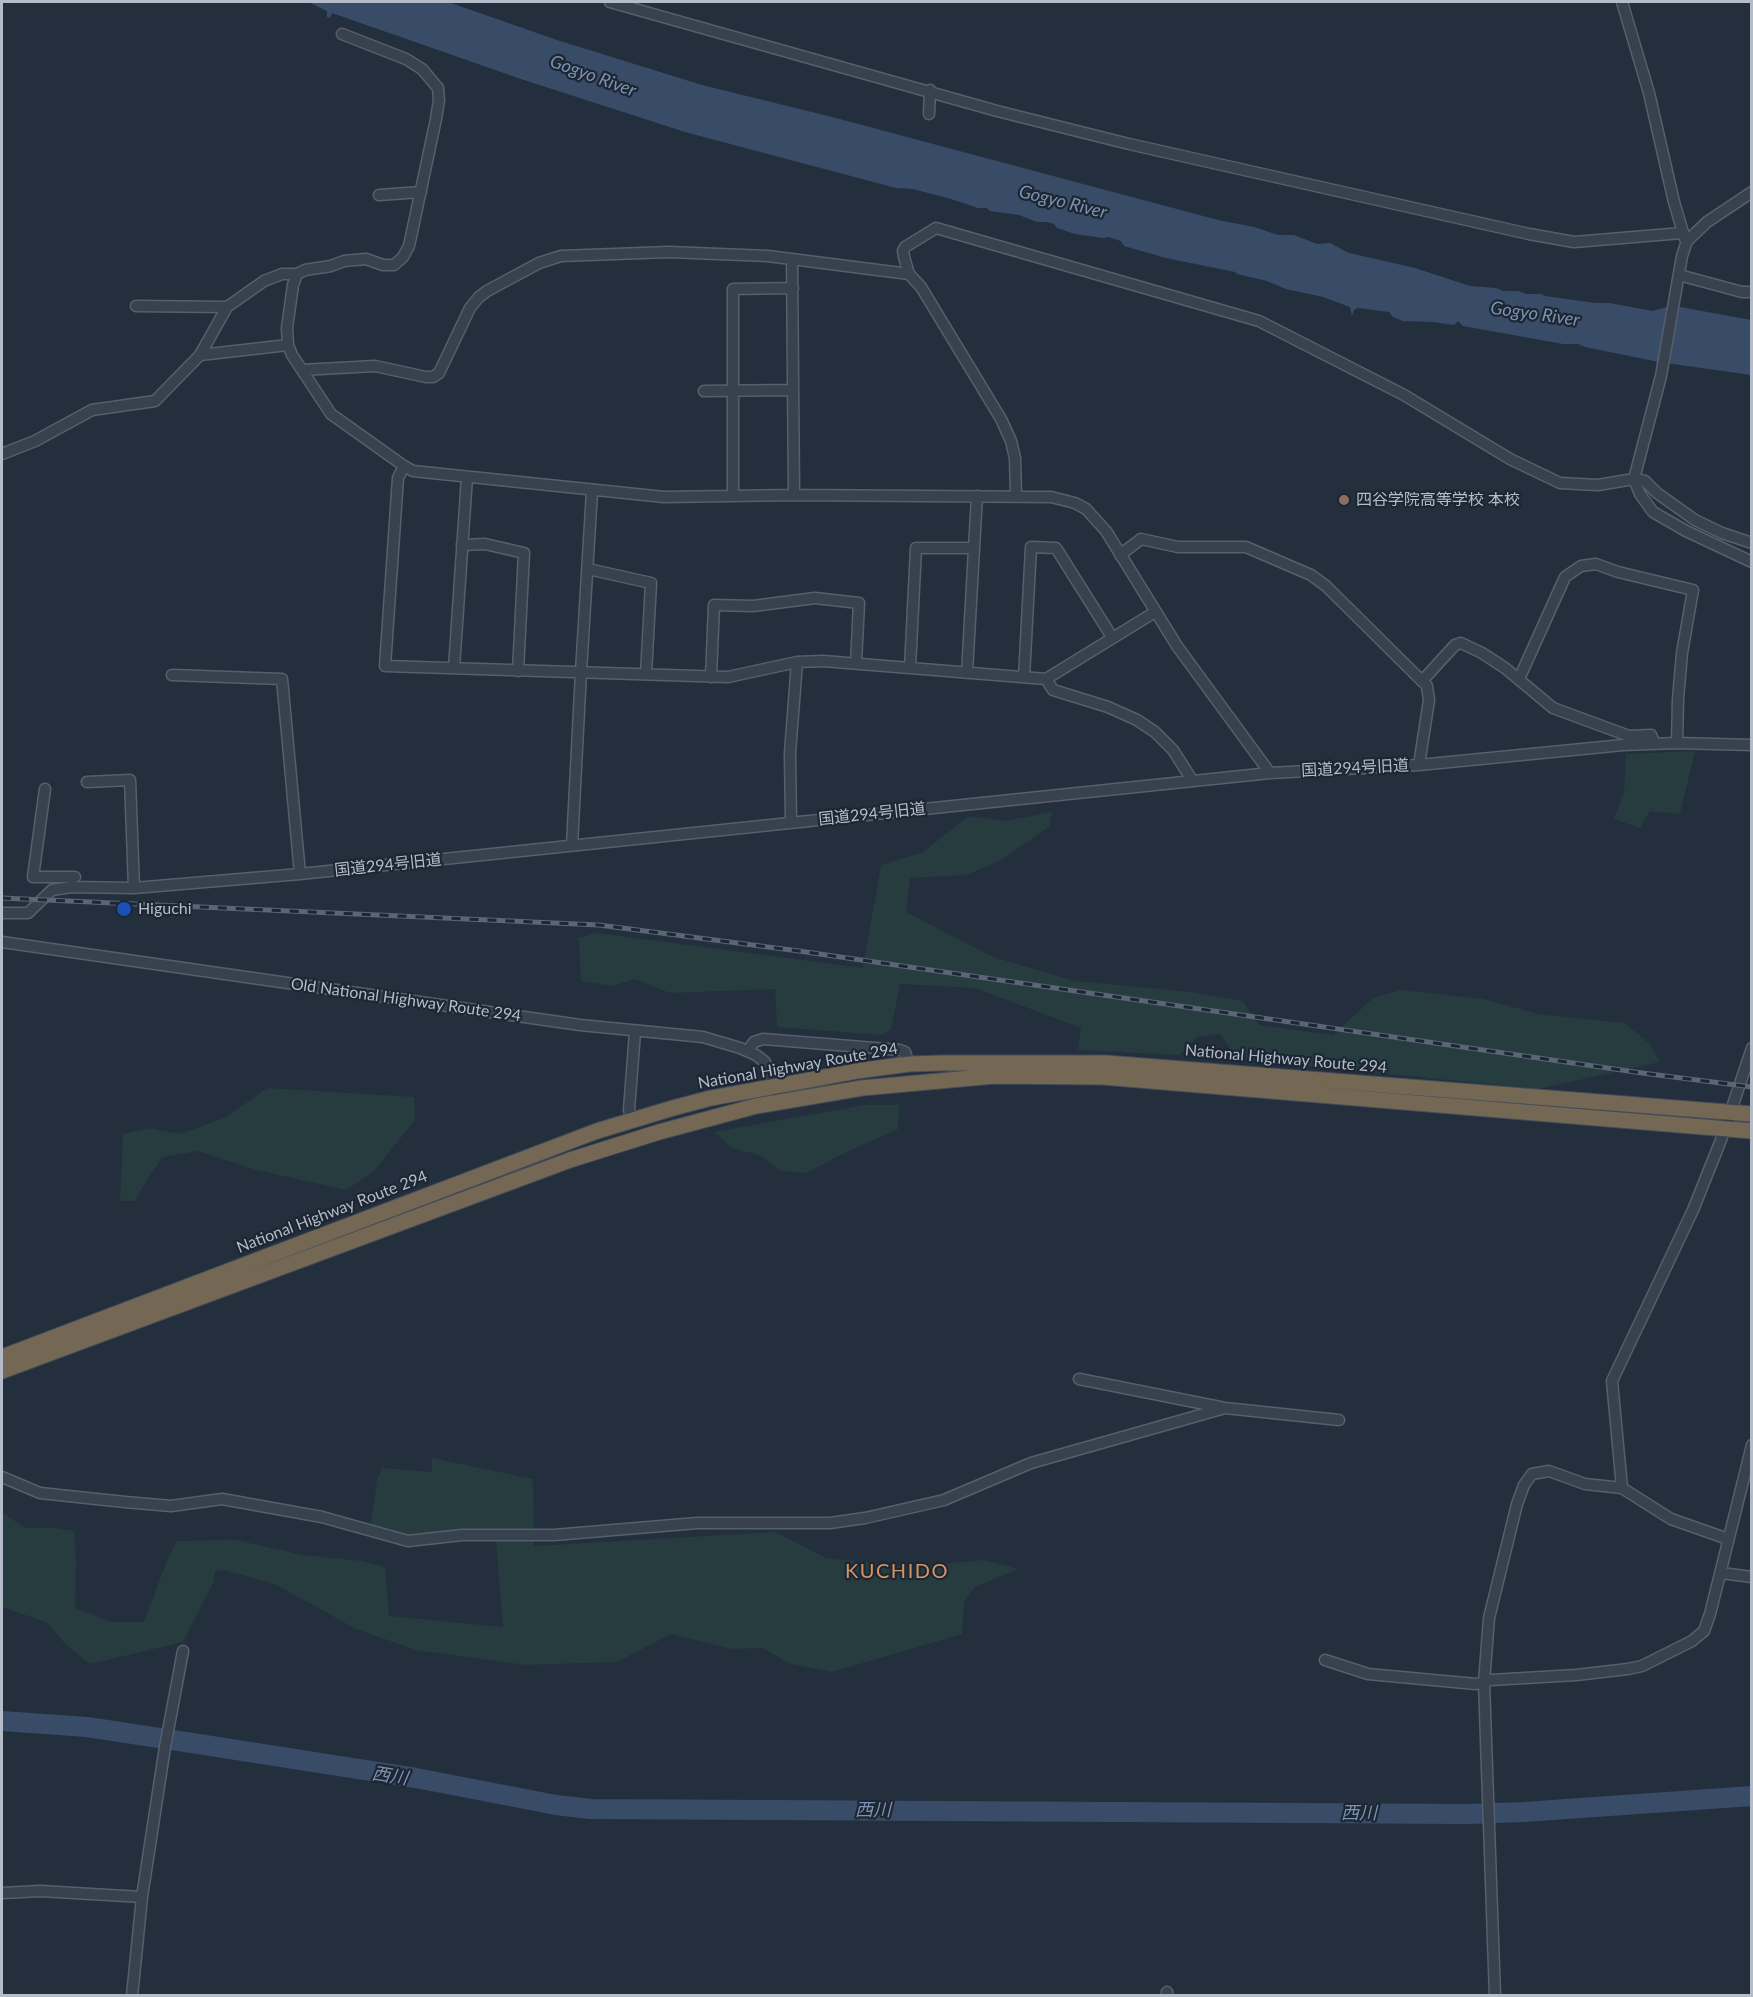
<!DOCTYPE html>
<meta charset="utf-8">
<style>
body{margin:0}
#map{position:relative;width:1753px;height:1997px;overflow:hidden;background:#242f3e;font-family:Lato,sans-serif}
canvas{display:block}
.frame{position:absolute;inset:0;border:3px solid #b4bcc9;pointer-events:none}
</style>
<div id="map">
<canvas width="1753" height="1997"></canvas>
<div class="frame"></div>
</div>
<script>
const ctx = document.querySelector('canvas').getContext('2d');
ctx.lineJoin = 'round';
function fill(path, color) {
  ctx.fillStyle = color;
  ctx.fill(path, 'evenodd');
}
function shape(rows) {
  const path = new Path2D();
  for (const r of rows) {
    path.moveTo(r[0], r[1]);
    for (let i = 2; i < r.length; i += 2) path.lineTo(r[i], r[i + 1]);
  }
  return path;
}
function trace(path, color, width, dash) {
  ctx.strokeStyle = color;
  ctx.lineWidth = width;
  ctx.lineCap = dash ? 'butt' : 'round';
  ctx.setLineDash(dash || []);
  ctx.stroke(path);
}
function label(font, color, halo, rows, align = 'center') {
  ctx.font = font + ' Lato,"Noto Sans JP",sans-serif';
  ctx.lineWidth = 4.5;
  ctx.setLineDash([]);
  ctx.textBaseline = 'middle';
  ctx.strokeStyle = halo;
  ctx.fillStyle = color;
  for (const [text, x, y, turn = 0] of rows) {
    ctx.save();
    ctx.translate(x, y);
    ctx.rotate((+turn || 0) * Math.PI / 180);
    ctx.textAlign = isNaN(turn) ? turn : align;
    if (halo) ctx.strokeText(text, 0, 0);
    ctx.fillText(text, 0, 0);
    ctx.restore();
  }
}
const green = shape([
 [1695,751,1680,814,1650,811,1640,828,1614,819,1624,793,1626,754],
 [1052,812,1049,827,999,861,966,875,910,878,906,912,993,957,1075,981,1192,992,1243,1001,1259,1025,1333,1035,1373,998,1401,990,1484,999,1538,1014,1624,1023,1649,1043,1660,1062,1538,1089,1237,1059,1220,1034,1197,1037,1180,1055,1078,1050,1081,1028,975,988,900,984,891,1029,881,1035,777,1027,775,989,670,993,635,979,613,986,581,981,579,938,597,933,863,968,881,865,923,852,969,816,1004,821],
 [267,1088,414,1097,415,1120,374,1171,346,1190,253,1169,198,1151,162,1157,134,1201,120,1201,123,1134,149,1128,180,1134,227,1117],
 [865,1105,899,1105,898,1129,838,1156,807,1173,782,1171,759,1155,732,1148,714,1132],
 [432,1458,533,1479,534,1546,775,1532,826,1558,911,1567,984,1560,1018,1569,975,1587,964,1602,962,1634,832,1672,788,1663,763,1648,732,1649,671,1634,617,1662,525,1665,416,1650,356,1629,275,1584,224,1570,215,1571,213,1583,183,1642,90,1664,66,1645,48,1623,2,1607,2,1512,25,1528,56,1528,74,1531,76,1560,75,1608,111,1622,144,1622,168,1558,177,1541,236,1540,303,1555,362,1561,385,1567,389,1616,503,1627,495,1529,408,1535,371,1524,377,1480,382,1468,432,1472]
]);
const water = shape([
 [308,2,448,2,557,40,702,85,832,117,1218,220,1254,227,1278,235,1294,235,1317,244,1330,243,1349,253,1415,268,1470,286,1496,288,1503,291,1518,291,1526,294,1541,294,1545,296,1595,303,1609,303,1653,311,1667,307,1680,307,1751,320,1751,375,1659,362,1585,347,1578,344,1563,344,1463,326,1458,321,1454,325,1433,322,1403,321,1393,317,1389,312,1358,308,1354,310,1352,316,1350,307,1323,297,1286,289,1267,281,1237,274,1235,272,1166,258,1124,246,1121,241,1108,237,1103,238,1075,234,1057,228,1054,224,1047,222,1037,222,1019,215,990,211,987,208,978,208,951,199,913,189,896,188,685,132,521,79,332,13,330,18,327,17,327,11]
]);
const river = shape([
 [2,1721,87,1727,192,1743,416,1778,556,1805,590,1809,1468,1814,1524,1812,1752,1796]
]);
const minor = shape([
 [610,2,997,111,1129,144,1529,234,1574,242,1682,233],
 [1622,2,1649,93,1674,202,1685,239],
 [929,114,930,90],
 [1752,192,1707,222,1687,241,1682,256,1661,376,1634,479,1640,494,1653,512,1686,531,1752,562],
 [379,195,421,192],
 [792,259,794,495],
 [297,274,293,285,287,328,288,345,292,355,331,414,404,466,413,471,664,497,794,495,1051,497,1075,503,1086,509,1106,531,1177,646,1270,773],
 [1679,275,1742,292,1752,292],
 [136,306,227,307],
 [200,355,288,345],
 [302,370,375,366,426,377,433,377,439,373,470,308,479,297,487,291,539,263,561,256,669,252,768,256,909,274],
 [704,391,793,390],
 [2,454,35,441,92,410,155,401,200,355,227,307,264,281,282,274,297,274,305,270,331,266,344,261,366,259,383,265,394,265,403,257,409,246,436,119,439,100,438,88,422,69,406,59,342,34],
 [404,466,398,478,385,666,728,677,797,662,823,661,1046,679,1155,612],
 [733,496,733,289,793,288],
 [1016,496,1015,458,1011,441,1001,419,921,287,909,274,904,257,903,251,905,247,936,228,1259,321,1404,395,1510,459,1560,483,1598,485,1634,479,1645,481,1657,493,1695,520,1722,533,1752,543],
 [462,545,485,544,524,553,518,671],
 [1120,555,1141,539,1178,547,1246,547,1311,575,1326,586,1427,686,1429,700,1419,765],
 [588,569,651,583,646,674],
 [454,668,467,477],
 [910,668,916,548,974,548],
 [967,673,977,496],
 [172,675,282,679,300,874],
 [711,677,714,605,753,606,815,598,859,603,856,663],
 [1024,677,1031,547,1056,548,1112,637],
 [1046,679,1053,690,1108,707,1137,720,1155,732,1173,750,1192,780],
 [1519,679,1565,577,1581,566,1596,564,1618,572,1693,590,1682,653,1678,699,1677,743],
 [1423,680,1455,645,1461,643,1482,653,1505,668,1553,708,1629,736,1651,735,1655,744],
 [87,782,130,780,134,888],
 [45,789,33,877,75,877],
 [791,823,790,753,797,662],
 [572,845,581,672,592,491],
 [2,913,28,913,52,890,71,887,134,888,300,874,1270,773,1419,765,1623,745,1677,743,1752,745],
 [2,942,580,1025,703,1037,740,1048,756,1055,765,1062,775,1085,779,1102],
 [747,1051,754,1042,763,1039,900,1050,905,1052,909,1064],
 [632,1120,629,1110,635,1032],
 [1079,1379,1225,1408,1339,1420],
 [2,1477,40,1493,125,1502,171,1506,222,1499,322,1517,408,1541,462,1535,554,1535,697,1523,830,1523,865,1518,944,1500,1031,1463,1225,1408],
 [1622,1488,1612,1381,1693,1210,1721,1140,1752,1048],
 [1721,1573,1752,1577],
 [1325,1660,1368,1674,1476,1684,1491,1680,1576,1675,1628,1669,1642,1666,1692,1641,1704,1631,1710,1614,1752,1445],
 [2,1893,40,1891,142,1897],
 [1167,1992,1167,1996],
 [132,1996,142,1897,165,1747,183,1651],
 [1495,1996,1484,1683,1489,1618,1517,1504,1524,1485,1532,1474,1549,1471,1585,1484,1622,1488,1671,1519,1728,1539]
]);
const highway = shape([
 [2,1357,597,1131,673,1108,711,1098,857,1071,909,1064,943,1063,1106,1063,1752,1114],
 [2,1371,570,1160,659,1132,756,1106,862,1088,994,1076,1103,1077,1752,1131]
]);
const rail = shape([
 [2,898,599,925,799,951,1642,1073,1752,1087]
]);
const markers = [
 [1344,500,6,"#8d6e63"],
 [124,909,8,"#1a4fb4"]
];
const poiNames = [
 ["四谷学院高等学校 本校",1356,500],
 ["Higuchi",138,909]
];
const streetNames = [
 ["国道294号旧道",1355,768,-3],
 ["国道294号旧道",872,814,-6],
 ["国道294号旧道",388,865,-6],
 ["Old National Highway Route 294",406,1000,8],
 ["National Highway Route 294",1286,1059,5],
 ["National Highway Route 294",798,1066,-10],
 ["National Highway Route 294",332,1212,-21]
];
const waterNames = [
 ["Gogyo River",593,76,20],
 ["Gogyo River",1063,202,14],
 ["Gogyo River",1535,314,8],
 ["西川",390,1776,9],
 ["西川",873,1810],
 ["西川",1359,1813]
];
const quarterNames = [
 ["KUCHIDO",897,1572]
];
fill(green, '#263c3f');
fill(water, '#394c67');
trace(river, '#394c67', 20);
trace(minor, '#565f6c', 13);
trace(highway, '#434c59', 17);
trace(minor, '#38414e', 10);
trace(highway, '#746855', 15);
trace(rail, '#5a6575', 5);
trace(rail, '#1d2633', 3, [9]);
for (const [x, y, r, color] of markers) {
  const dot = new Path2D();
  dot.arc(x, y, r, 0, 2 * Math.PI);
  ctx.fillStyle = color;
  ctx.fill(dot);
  trace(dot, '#1d2633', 2);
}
label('16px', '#b4bcc9', '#1d2633', poiNames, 'left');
label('16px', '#b4bcc9', '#1d2633', streetNames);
label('italic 18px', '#7c92b1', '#1d2633', waterNames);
ctx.letterSpacing = '1.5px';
label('20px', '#d59563', '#1d2633', quarterNames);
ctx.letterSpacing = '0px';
</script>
